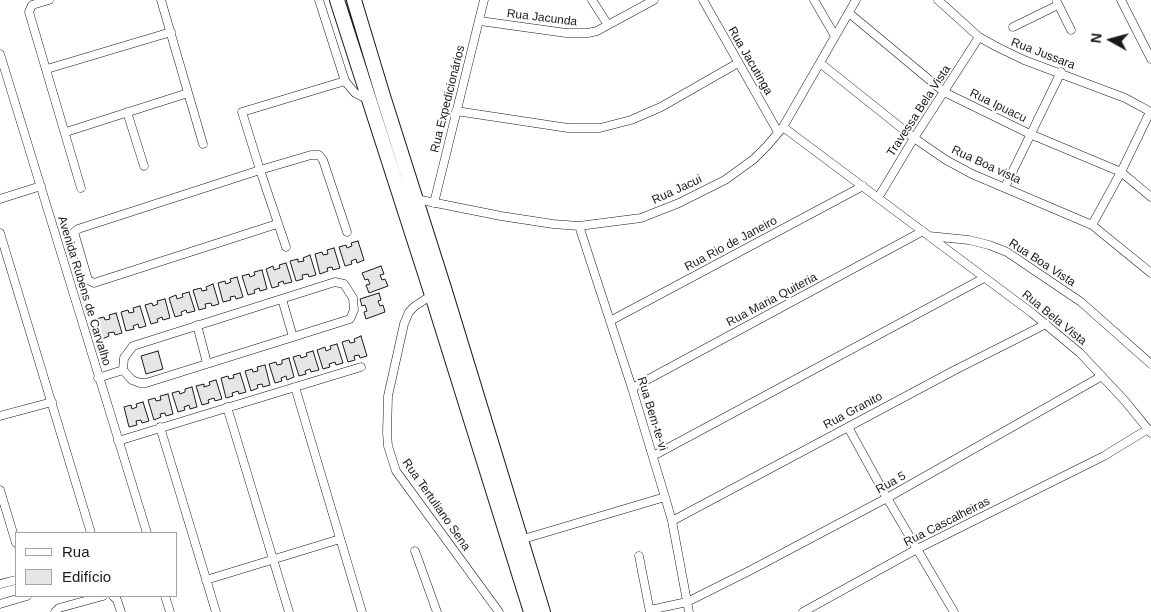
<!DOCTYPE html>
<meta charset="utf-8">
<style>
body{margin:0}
#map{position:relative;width:1151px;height:612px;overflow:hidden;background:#fff;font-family:Helvetica,sans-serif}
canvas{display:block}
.legend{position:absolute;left:15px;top:532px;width:162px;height:65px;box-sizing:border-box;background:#fff;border:1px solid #a3a3a3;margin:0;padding:6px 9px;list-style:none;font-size:15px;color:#1a1a1a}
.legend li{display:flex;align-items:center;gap:10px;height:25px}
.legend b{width:25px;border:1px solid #a3a3a3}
.north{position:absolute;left:1086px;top:15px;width:50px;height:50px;-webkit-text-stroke:4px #fff;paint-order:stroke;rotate:277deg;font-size:14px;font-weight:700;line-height:20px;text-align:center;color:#1a1a1a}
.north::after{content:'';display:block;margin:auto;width:18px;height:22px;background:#1a1a1a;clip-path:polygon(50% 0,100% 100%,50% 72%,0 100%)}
</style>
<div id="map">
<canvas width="1151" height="612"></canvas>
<ul class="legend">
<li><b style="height:6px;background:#fff"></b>Rua</li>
<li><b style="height:14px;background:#e6e6e6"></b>Edifício</li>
</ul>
<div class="north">N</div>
</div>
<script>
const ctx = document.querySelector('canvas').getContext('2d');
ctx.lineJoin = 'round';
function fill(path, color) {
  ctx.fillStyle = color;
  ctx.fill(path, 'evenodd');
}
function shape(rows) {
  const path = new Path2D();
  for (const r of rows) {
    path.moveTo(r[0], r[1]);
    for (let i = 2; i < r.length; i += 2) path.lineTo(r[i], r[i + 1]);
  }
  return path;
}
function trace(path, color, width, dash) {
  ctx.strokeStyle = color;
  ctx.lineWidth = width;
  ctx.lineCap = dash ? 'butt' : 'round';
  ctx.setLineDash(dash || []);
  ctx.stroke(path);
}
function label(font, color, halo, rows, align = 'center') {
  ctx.font = font + ' Helvetica,sans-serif';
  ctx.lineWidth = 4;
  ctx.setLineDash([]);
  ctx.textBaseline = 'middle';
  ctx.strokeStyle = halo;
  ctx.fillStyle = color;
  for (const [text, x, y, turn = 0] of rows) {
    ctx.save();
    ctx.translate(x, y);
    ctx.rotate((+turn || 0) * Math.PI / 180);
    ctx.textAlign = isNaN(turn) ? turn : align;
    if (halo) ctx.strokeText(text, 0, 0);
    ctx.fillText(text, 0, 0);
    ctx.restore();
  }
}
const building = shape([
 [358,241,364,260,357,263,356,259,351,261,352,264,345,266,339,247,346,245,347,248,352,246,351,243,358,241],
 [334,248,340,268,333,270,332,267,327,268,328,271,320,274,315,254,322,252,323,255,328,254,327,250,334,248],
 [310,255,316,275,309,277,308,274,302,275,303,279,296,281,290,261,298,259,298,262,304,261,303,258,310,255],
 [286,263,292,282,284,284,283,281,278,283,279,286,272,288,266,269,273,266,274,270,280,268,279,265,286,263],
 [381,266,384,274,380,275,382,280,385,279,388,286,369,293,366,285,370,284,368,279,365,280,362,273,381,266],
 [262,270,267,289,260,291,259,288,254,290,255,293,248,295,242,276,249,274,250,277,255,275,254,272,262,270],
 [237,277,243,297,236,299,235,296,230,297,231,300,223,302,218,283,225,281,226,284,231,282,230,279,237,277],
 [213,284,219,304,212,306,211,303,205,304,206,308,199,310,193,290,201,288,202,291,207,290,206,287,213,284],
 [189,292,195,311,187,313,186,310,181,312,182,315,175,317,169,298,176,295,177,299,183,297,182,294,189,292],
 [379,293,381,300,378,301,380,306,383,305,385,312,366,319,364,312,367,311,365,305,362,306,360,299,379,293],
 [165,299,170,318,163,320,162,317,157,319,158,322,151,324,145,305,152,303,153,306,158,304,157,301,165,299],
 [140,306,146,326,139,328,138,324,133,326,134,329,126,331,121,312,128,310,129,313,134,312,133,308,140,306],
 [116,313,122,333,115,335,114,332,108,333,109,336,102,339,96,319,104,317,105,320,110,319,109,315,116,313],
 [361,336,367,356,360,358,359,355,354,356,355,360,348,362,342,342,349,340,350,343,355,342,354,339,361,336],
 [337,344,343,363,336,365,335,362,329,364,330,367,323,369,317,350,325,347,326,351,331,349,330,346,337,344],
 [158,351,163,369,146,374,141,356,158,351],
 [313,351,319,370,311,372,310,369,305,371,306,374,299,376,293,357,300,355,301,358,307,356,306,353,313,351],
 [289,358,294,377,287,380,286,376,281,378,282,381,275,383,269,364,276,362,277,365,282,364,282,360,289,358],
 [265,365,270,385,263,387,262,384,257,385,258,388,251,391,245,371,252,369,253,372,258,371,257,367,265,365],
 [240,373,246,392,239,394,238,391,232,393,233,396,226,398,221,378,228,376,229,379,234,378,233,375,240,373],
 [216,380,222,399,215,401,214,398,208,400,209,403,202,405,196,386,204,384,204,387,210,385,209,382,216,380],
 [192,387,197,407,190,409,189,405,184,407,185,410,178,412,172,393,179,391,180,394,185,392,185,389,192,387],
 [168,394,173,414,166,416,165,413,160,414,161,417,154,420,148,400,155,398,156,401,161,400,160,396,168,394],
 [143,402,149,421,142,423,141,420,136,421,137,425,129,427,124,407,131,405,132,409,137,407,136,404,143,402]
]);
const minor = shape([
 [49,0,32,5,29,12,81,188],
 [161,0,203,144],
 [319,0,345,81,355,93,369,100],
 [592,0,608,25],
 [703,0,778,132],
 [814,0,835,36],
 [938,0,979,37,997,47,1024,60,1125,98,1151,112],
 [1121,0,1151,59],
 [1057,2,1071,30],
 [849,13,944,92,1030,134,1121,172,1151,197],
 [480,21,566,33,588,33,597,31,654,0],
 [1013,27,1058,5],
 [0,54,147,533],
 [820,63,914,138,946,160,972,174,1092,225,1151,273],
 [47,69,171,32],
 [456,111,568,128,600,128,631,120,661,107,738,63],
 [127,112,144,166],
 [783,127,1032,313,1080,353,1125,401,1151,433],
 [66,132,188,93],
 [1005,187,1061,72],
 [878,198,914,138,979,37],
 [0,199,41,186],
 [416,199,501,216,553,224,579,226,641,218,679,203,725,180,754,159,767,146,783,127,856,0],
 [434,203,484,0],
 [277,224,94,283,88,280,74,232,78,229,260,170,242,112,345,81],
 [1092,225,1121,172,1150,112],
 [579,226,632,388,665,497,672,521,689,612],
 [0,233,91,533],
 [929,236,969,240,989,245,1007,252,1081,302,1151,364],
 [286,247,260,170,311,155,319,155,323,160,347,232],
 [432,295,415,306,409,312,404,324,388,396,387,433,388,446,396,471,499,612],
 [282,299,293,337],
 [610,321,863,186],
 [197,325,207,363],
 [98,378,123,370,132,380,140,383,146,383,293,337,350,319,354,310,353,298,344,284,335,282,133,346,124,358,123,370],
 [295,387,362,612],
 [632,388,923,231],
 [227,407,289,612],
 [0,416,52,402],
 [160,427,216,612],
 [848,427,887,498,954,612],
 [118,441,361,367],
 [653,456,984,278],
 [0,490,16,543],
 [672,521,955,370,1046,324],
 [520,540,665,497],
 [415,551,437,612],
 [639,556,650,612],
 [206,580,340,539],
 [0,584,16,580],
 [113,596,117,600,121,612],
 [165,596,170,612],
 [0,604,27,596],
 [650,610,687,602,751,570,887,498,1102,376],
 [55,612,59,608,103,596],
 [803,612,917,549,1104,456,1148,429]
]);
const trunk = shape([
 [337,0,432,295,531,612],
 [354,0,383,96,444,288,543,612]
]);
const streetNames = [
 ["Rua Jacunda",542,18,7],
 ["Rua Jussara",1043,54,21],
 ["Rua Jacutinga",750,61,60],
 ["Rua Expedicionários",448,99,-76],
 ["Rua Ipuacu",998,106,26],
 ["Travessa Bela Vista",919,111,-57],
 ["Rua Boa vista",986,165,25],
 ["Rua Jacui",677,190,-25],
 ["Rua Rio de Janeiro",731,244,-28],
 ["Rua Boa Vista",1042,263,33],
 ["Avenida Rubens de Carvalho",84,291,73],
 ["Rua Maria Quiteria",772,300,-28],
 ["Rua Bela Vista",1054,318,39],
 ["Rua Granito",853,411,-28],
 ["Rua Bem-te-vi",652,414,73],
 ["Rua 5",891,483,-29],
 ["Rua Tertuliano Sena",436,505,55],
 ["Rua Cascalheiras",947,522,-27]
];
fill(building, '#e6e6e6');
trace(building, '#1a1a1a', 1);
trace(minor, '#1a1a1a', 9);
trace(trunk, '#1a1a1a', 16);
trace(minor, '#fff', 8);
trace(trunk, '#fff', 14);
label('12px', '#1a1a1a', '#fff', streetNames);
</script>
